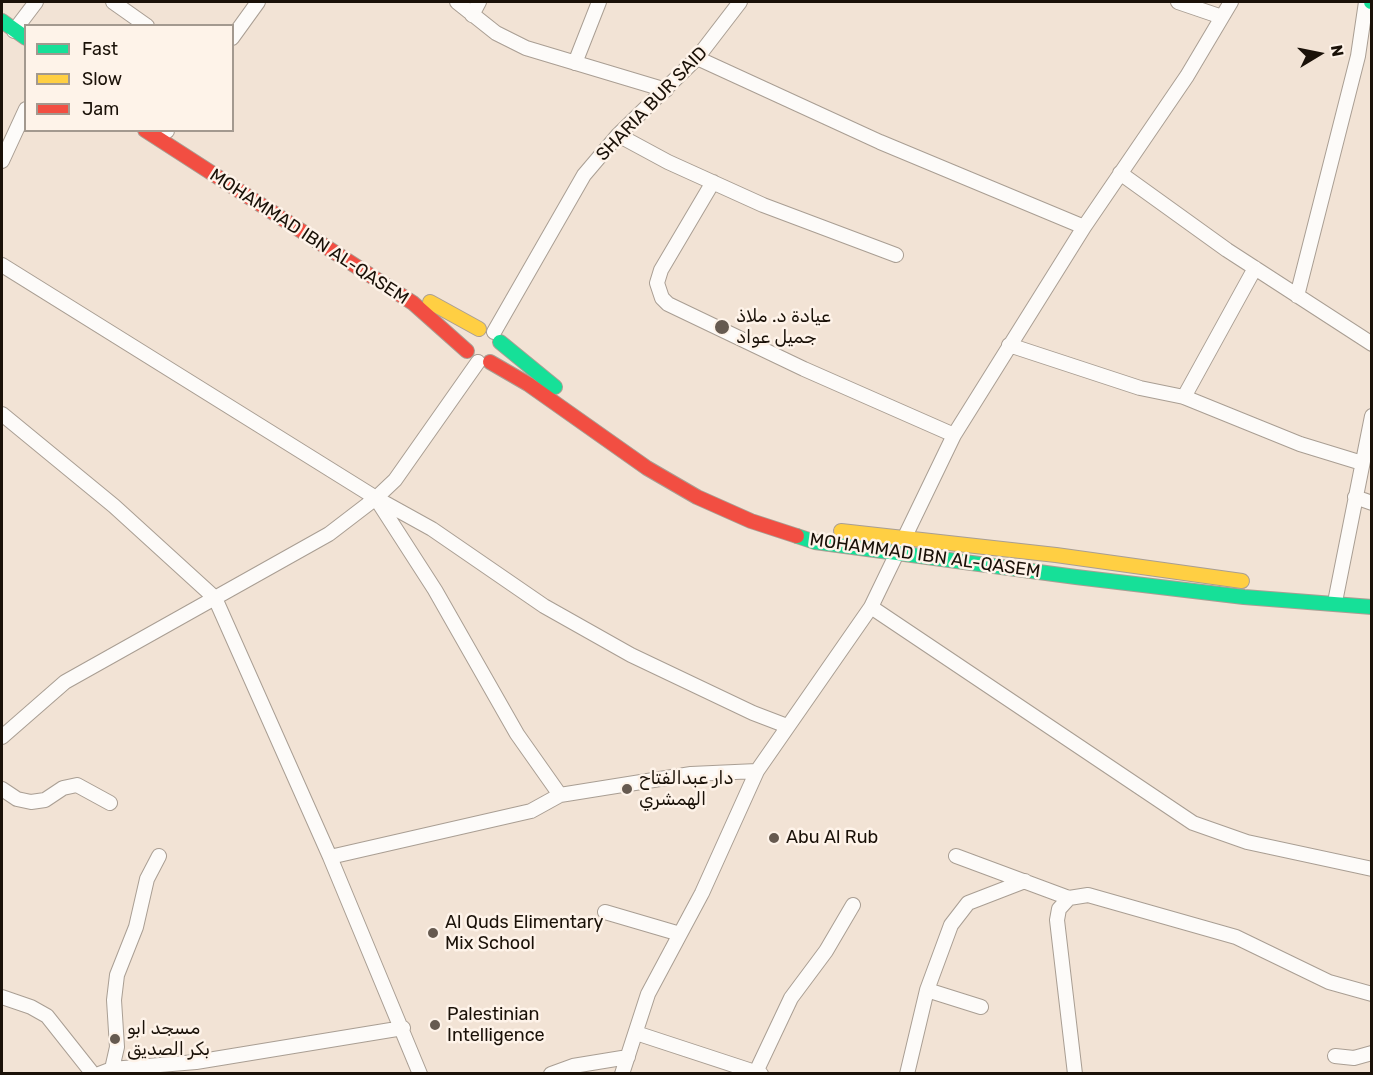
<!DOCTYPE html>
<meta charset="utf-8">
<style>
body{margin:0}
#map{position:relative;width:1373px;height:1075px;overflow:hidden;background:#f2e3d5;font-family:Rubik,sans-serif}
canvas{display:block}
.frame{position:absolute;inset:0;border:3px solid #1a1108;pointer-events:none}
.legend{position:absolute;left:24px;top:24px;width:210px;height:108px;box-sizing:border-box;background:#fef3e9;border:2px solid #a3998f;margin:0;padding:8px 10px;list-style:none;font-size:18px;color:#1a1108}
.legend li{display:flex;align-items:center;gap:12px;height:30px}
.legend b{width:30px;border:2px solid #a3998f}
.north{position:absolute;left:1289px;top:24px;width:60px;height:60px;-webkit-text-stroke:4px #fef3e9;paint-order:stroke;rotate:80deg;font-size:16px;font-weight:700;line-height:24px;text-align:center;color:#1a1108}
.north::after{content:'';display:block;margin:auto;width:21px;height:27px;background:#1a1108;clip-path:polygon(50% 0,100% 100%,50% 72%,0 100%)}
</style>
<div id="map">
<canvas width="1373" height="1075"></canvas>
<div class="frame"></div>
<ul class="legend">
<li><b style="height:8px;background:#16e098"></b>Fast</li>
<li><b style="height:8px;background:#ffcf43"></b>Slow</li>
<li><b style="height:8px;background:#f24e42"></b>Jam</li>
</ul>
<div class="north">N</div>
</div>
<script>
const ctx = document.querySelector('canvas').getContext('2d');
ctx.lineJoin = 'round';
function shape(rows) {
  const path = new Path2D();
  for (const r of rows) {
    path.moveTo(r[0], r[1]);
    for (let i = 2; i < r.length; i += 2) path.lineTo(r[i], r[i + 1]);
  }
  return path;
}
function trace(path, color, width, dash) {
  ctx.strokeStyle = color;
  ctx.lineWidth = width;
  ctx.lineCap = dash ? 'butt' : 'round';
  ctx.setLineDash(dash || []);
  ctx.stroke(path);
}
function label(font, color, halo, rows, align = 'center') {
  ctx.font = font + ' Rubik,Cairo,sans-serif';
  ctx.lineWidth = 5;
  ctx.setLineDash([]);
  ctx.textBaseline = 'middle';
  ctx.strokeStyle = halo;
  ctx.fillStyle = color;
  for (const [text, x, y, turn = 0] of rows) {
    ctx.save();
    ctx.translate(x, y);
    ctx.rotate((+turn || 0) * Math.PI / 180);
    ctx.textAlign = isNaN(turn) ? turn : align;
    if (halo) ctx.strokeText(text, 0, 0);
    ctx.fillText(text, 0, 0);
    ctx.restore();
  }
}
const street = shape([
 [113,2,147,26],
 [457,2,496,33,526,48,666,90],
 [1178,2,1222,17],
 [472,15,479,2],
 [14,31,36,2],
 [232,38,258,2],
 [697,58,880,142,1084,227],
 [575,63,599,2],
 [167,131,167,130],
 [618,135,668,162,763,205,896,255],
 [2,161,26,109],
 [1120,173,1227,250,1372,344],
 [713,182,661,270,657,283,662,298,668,304,804,369,954,435],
 [2,265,376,498,432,529,544,606,631,655,753,713,787,726],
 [1297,296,1358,56,1366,2],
 [494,332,584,175,618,135,697,58,740,2],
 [1009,345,1140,388,1184,397,1300,444,1362,463],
 [1184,397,1255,268],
 [2,414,114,506,215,598,330,857,420,1074],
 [1355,497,1372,503],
 [377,500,435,590,517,734,560,795],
 [1335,602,1372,416],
 [871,607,1193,823,1247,842,1372,869],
 [2,737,65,682,329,534,376,498,395,480,478,362],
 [2,789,17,799,31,802,45,800,63,788,77,785,110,803],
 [956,856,1069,898],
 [330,857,531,811,560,795,691,774,757,771],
 [605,912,680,934],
 [927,990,981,1007],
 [2,997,31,1007,47,1016,93,1074],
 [636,1033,761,1074],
 [1335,1056,1354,1058,1372,1053],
 [112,1069,117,1047,114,1000,117,975,136,927,147,879,159,856],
 [756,1072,791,998,826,951,853,905],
 [99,1074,112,1069,196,1062,403,1028],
 [551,1074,573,1066,628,1057],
 [622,1074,648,994,702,893,757,771,871,607,954,435,1084,227,1187,76,1231,2],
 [907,1074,927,990,951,925,968,903,1025,881],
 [1075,1074,1057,920,1059,909,1069,898,1088,895,1236,937,1329,982,1372,994]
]);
const fast = shape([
 [1371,2,1372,2],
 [2,21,26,38],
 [500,342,555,387],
 [797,536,815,542,1076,577,1244,597,1372,607]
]);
const slow = shape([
 [430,302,479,329],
 [841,531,1056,555,1242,581]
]);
const jam = shape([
 [145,130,413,303,467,351],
 [490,362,528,384,647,468,697,497,751,521,797,536]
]);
const markers = [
 [722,327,8,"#665a50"],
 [627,789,6,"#665a50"],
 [774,838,6,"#665a50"],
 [433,933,6,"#665a50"],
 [435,1025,6,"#665a50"],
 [115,1039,6,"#665a50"]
];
const streetNames = [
 ["SHARIA BUR SAID",652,104,-46],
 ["MOHAMMAD IBN AL-QASEM",309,237,33],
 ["MOHAMMAD IBN AL-QASEM",925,556,8]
];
const poiNames = [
 ["عيادة د. ملاذ",736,317],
 ["جميل عواد",736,338],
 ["دار عبدالفتاح",639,779],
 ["الهمشري",639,800],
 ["Abu Al Rub",786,838],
 ["Al Quds Elimentary",445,923],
 ["Mix School",445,944],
 ["Palestinian",447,1015],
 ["Intelligence",447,1036],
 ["مسجد ابو",127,1029],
 ["بكر الصديق",127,1050]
];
trace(street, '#a99e93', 16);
trace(fast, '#a99e93', 16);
trace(slow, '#a99e93', 16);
trace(jam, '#a99e93', 16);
trace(street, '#fdfbf9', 14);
trace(fast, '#16e098', 14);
trace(slow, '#ffcf43', 14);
trace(jam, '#f24e42', 14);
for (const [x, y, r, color] of markers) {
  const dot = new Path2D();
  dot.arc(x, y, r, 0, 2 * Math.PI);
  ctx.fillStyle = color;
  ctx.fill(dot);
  trace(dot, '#fef3e9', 2);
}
label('18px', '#1a1108', '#fef3e9', streetNames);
label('18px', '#1a1108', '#fef3e9', poiNames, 'left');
</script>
